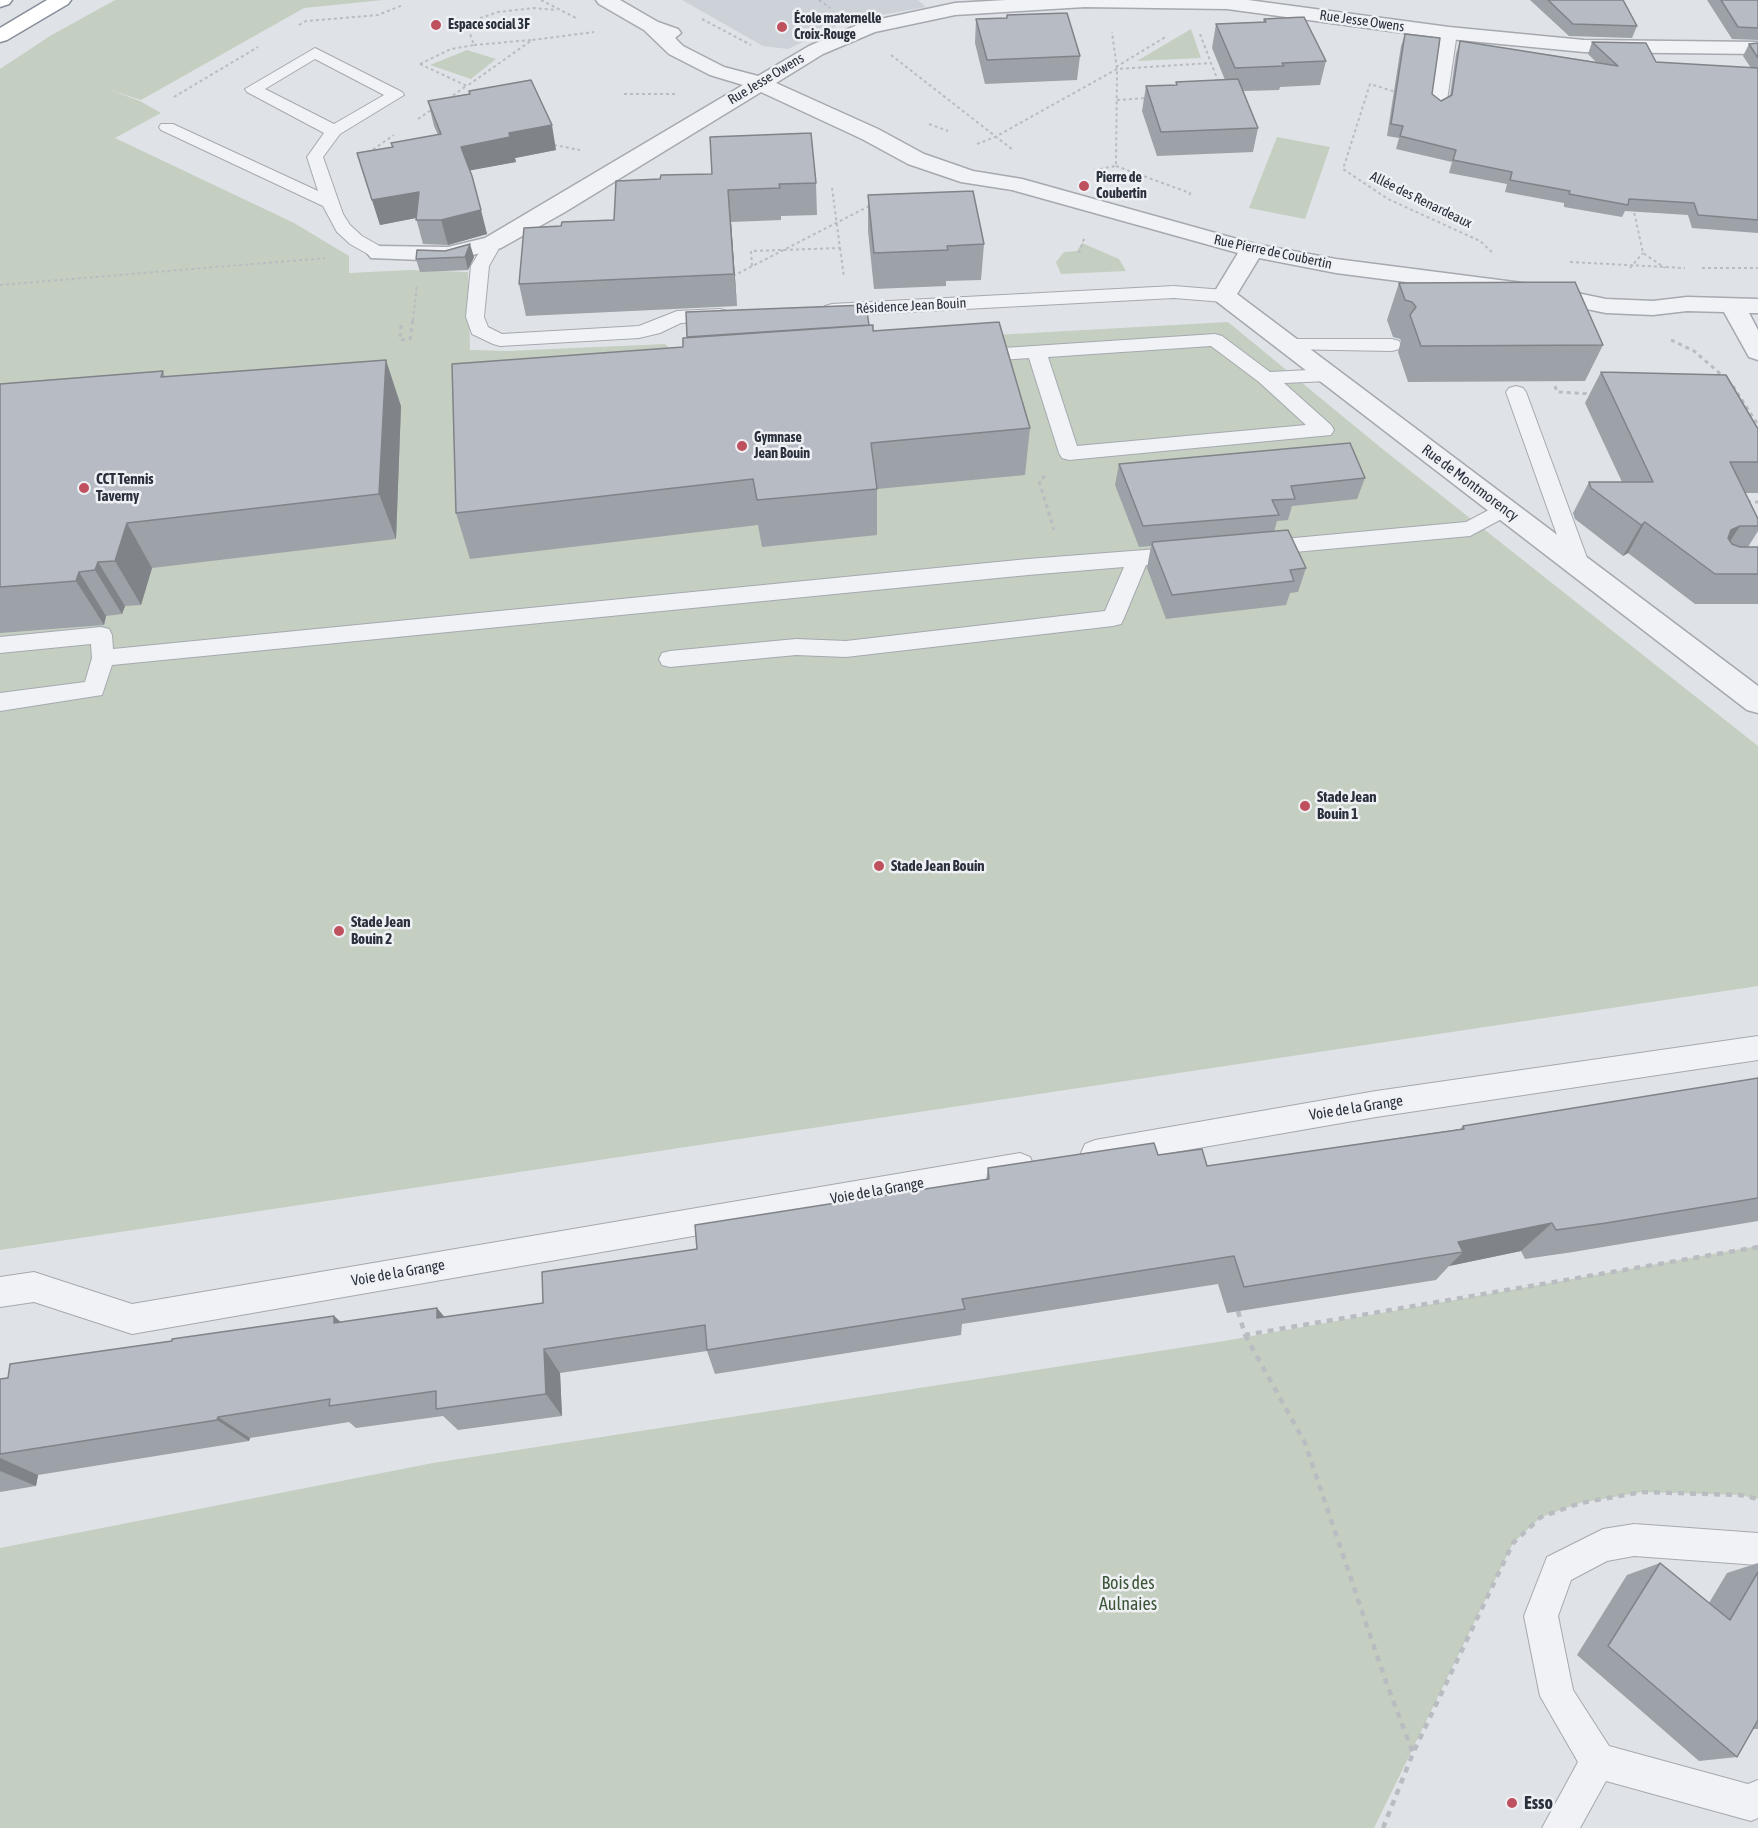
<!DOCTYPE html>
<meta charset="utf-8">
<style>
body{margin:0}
canvas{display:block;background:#dfe2e6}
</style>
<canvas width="1758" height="1828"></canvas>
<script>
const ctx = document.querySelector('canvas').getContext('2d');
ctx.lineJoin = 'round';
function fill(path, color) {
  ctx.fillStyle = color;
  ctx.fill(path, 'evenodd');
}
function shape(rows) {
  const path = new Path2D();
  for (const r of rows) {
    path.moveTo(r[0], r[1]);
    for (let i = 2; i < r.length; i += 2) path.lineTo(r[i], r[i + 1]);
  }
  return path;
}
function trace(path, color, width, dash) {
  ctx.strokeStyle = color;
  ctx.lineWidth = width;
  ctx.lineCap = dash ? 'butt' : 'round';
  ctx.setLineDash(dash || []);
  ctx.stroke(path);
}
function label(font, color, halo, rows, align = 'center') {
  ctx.font = font + ' "Asap Condensed",sans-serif';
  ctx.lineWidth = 5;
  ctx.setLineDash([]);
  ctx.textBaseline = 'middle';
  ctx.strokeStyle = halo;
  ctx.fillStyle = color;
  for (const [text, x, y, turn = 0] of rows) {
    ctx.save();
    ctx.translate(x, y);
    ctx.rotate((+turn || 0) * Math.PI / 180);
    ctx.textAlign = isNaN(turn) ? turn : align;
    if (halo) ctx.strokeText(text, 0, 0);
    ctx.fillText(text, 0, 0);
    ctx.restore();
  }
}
const built = shape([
 [682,0,918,0,926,7,847,21,788,49,763,46]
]);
const green = shape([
 [115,0,383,0,304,8,141,100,107,89,140,101,161,113,115,138,294,223,349,256,349,273,409,270,468,272,470,350,507,351,665,344,675,353,1228,322,1380,447,1758,746,1758,986,0,1250,0,69,50,36],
 [1191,29,1201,58,1137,61],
 [467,50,496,59,471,79,430,65],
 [1277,137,1330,147,1305,219,1249,208],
 [1082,243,1119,259,1126,271,1061,274,1056,262,1064,252,1077,251],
 [1758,1246,1758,1499,1740,1495,1642,1492,1580,1503,1541,1517,1513,1543,1374,1828,0,1828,0,1548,433,1463,1224,1341]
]);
const pathFar2 = shape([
 [541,0,576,18],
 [819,0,830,8],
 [702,19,751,45],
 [299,25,306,21,378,15,403,5],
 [1200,34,1211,63],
 [474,45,531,40],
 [891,55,1013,150],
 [420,64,467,86,532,40,594,32],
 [420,64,451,49,474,45,466,23,498,12,534,8,557,10],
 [1116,67,1167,36],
 [1399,93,1370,84,1343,169,1388,199,1480,241,1492,252],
 [624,94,675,94],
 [174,97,258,47],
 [448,99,466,86],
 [1117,100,1146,98],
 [418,119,434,108],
 [929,124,948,131],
 [977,144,995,137,1117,69,1211,63,1219,83],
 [554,145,580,150],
 [368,153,394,135],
 [1116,166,1190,193,1189,198],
 [1094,170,1116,166,1117,69,1112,32],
 [1633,207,1643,253,1665,268],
 [840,248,844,277],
 [1079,253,1085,236],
 [1570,262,1685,268],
 [752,266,751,251,840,248,832,188],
 [1630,268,1643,253],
 [1702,268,1758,268],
 [733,276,873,204],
 [0,285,325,258],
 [413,320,417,286]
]);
const pathFar1 = shape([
 [401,325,400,340,410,339,413,318],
 [1671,340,1694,351,1723,376],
 [1555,386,1557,392,1594,394],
 [1733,386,1758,425],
 [1045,476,1039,481,1054,530],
 [1747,502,1758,502]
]);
const path = shape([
 [1238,1311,1245,1335,1758,1247],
 [1245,1335,1305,1443,1385,1679,1413,1753],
 [1383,1828,1413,1753,1513,1543,1541,1517,1580,1503,1642,1492,1740,1495,1758,1499]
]);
const lane = shape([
 [1449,28,1457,33,1446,107,1438,112,1430,107,1441,33,1449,28],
 [315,48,402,92,404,95,340,134,323,157,343,214,350,225,362,236,385,249,388,253,385,257,373,257,350,244,337,232,323,206,161,130,159,127,161,124,173,124,318,191,307,157,324,133,247,92,245,89,315,48],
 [315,59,384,95,334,124,265,89,315,59],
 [493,238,499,239,502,243,489,266,484,317,488,327,502,334,639,326,677,311,720,309,727,311,729,315,727,319,720,321,681,323,660,333,639,338,500,346,493,344,472,334,466,317,471,266,487,239,493,238],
 [1174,286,1224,290,1230,292,1233,296,1230,300,1224,302,1174,298,832,316,825,314,823,310,825,306,832,304,1174,286],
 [1215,334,1222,336,1270,372,1328,369,1335,371,1338,375,1335,379,1328,381,1284,383,1331,425,1334,430,1331,435,1069,460,1062,458,1059,453,1029,358,973,362,966,360,963,356,966,352,973,350,1215,334],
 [1211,346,1259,382,1306,425,1077,446,1048,357,1211,346],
 [1289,339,1392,339,1399,341,1401,345,1399,349,1392,351,1282,349,1280,345,1282,341,1289,339],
 [1516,386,1523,388,1526,392,1590,566,1587,571,1579,574,1571,571,1568,566,1506,392,1509,388,1516,386],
 [1504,502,1511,504,1514,509,1511,514,1470,536,1262,555,1254,553,1251,548,1254,543,1262,541,1466,522,1504,502],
 [1184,547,1192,550,1195,555,1192,560,1146,565,1124,618,1121,624,1113,626,846,657,796,655,670,667,662,665,659,659,662,653,670,651,796,639,846,641,1105,611,1124,567,1028,575,112,665,102,695,0,711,0,693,85,682,92,658,91,644,0,653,0,637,101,627,109,629,112,635,113,649,1028,559,1184,547],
 [1758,1036,1758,1060,1376,1117,1095,1166,1085,1162,1081,1153,1085,1144,1095,1140,1376,1091,1758,1036],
 [1020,1153,1030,1157,1034,1166,1030,1175,1020,1179,132,1334,34,1302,0,1307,0,1277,34,1272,132,1304,1020,1153],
 [1634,1524,1758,1533,1758,1565,1634,1556,1607,1561,1571,1580,1558,1616,1573,1690,1609,1746,1748,1784,1758,1780,1758,1818,1751,1821,1606,1781,1580,1828,1542,1828,1578,1762,1540,1696,1524,1616,1547,1557,1603,1529,1634,1524]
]);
const street = shape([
 [596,0,620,0,658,22,678,29,681,33,675,38,683,46,724,67,758,76,809,46,862,23,955,3,1006,0,1248,0,1449,27,1584,40,1758,42,1758,54,1584,52,1449,39,1227,9,1085,7,955,15,875,32,823,54,776,83,878,129,924,154,973,171,1022,179,1255,244,1336,259,1538,285,1606,299,1653,301,1687,297,1758,299,1758,313,1749,313,1758,330,1758,360,1749,357,1724,312,1687,311,1653,315,1606,313,1538,299,1336,273,1259,258,1237,294,1758,686,1758,713,1747,710,1216,301,1212,296,1238,253,1012,190,961,182,908,164,862,139,761,92,565,212,501,248,448,261,371,258,367,253,371,248,379,246,448,247,485,238,743,85,710,75,669,54,644,30,599,4,596,0]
]);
const highway = shape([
 [0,0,12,0,9,4,0,7,0,0],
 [47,0,71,0,68,4,7,40,0,42,0,28,47,0]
]);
const wall = shape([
 [1530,0,1623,0,1637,26,1632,38,1569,36],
 [1707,0,1758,0,1758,40,1732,39],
 [1007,15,1080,56,1077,80,985,84,975,43,976,19,1006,18],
 [1264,19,1326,61,1320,85,1280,87,1279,90,1243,91,1258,128,1253,152,1157,156,1142,111,1146,86,1176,85,1176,82,1225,80,1212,48,1216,24,1263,22],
 [1405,34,1432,94,1441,101,1450,96,1456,54,1460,41,1596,62,1588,54,1592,42,1656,62,1751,68,1743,56,1749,44,1758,43,1758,233,1692,228,1688,215,1625,211,1622,217,1564,207,1564,203,1505,192,1507,184,1449,173,1452,162,1396,149,1399,138,1387,136,1401,46],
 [428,101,556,150,515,158,516,162,470,170,487,234,448,245,423,244,416,218,380,225,357,153,392,147,438,135,434,126],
 [660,179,816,183,817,215,781,216,781,220,731,222,737,306,526,316,519,284,561,226,614,220],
 [868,195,984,244,981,280,946,281,946,286,874,289,868,231],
 [445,251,474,257,468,270,420,272,416,259],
 [1399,283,1603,345,1585,381,1408,382,1398,352,1401,341,1400,339,1393,337,1387,320],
 [869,325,873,331,1030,428,1025,475,877,489,877,535,762,547,758,525,470,559,456,513],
 [163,371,165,377,401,406,396,539,152,568,141,605,125,606,122,614,106,616,104,625,0,633,0,384],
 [1601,372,1758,429,1758,493,1745,493,1758,519,1758,531,1748,547,1758,547,1758,604,1695,604,1628,553,1623,556,1575,519,1573,513,1589,482,1622,482,1585,403],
 [1119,464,1365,478,1357,499,1292,506,1288,520,1277,521,1274,532,1306,568,1298,592,1290,593,1286,605,1166,619,1147,568,1151,546,1139,547,1115,485],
 [1758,1078,1758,1221,1573,1252,1525,1259,1521,1251,1449,1266,1436,1280,1227,1313,1218,1284,962,1324,961,1335,715,1374,707,1351,560,1373,562,1416,458,1430,443,1416,356,1428,349,1422,250,1438,249,1441,38,1475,36,1486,0,1492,0,1379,172,1341,334,1316,341,1322,445,1317,543,1303,697,1249,986,1180,988,1168,1158,1155,1207,1166,1460,1129,1463,1126],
 [1660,1563,1709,1603,1727,1573,1758,1563,1758,1729,1753,1729,1737,1757,1699,1761,1577,1655,1627,1575]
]);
const shadedWall = shape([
 [552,125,556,150,515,158,516,162,467,171,461,147,509,133],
 [728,190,731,222,737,306,734,274],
 [419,192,426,216,380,225,372,200],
 [481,210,487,234,448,245,441,220],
 [470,244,474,257,468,270,465,257],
 [386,360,401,406,396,539,379,494],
 [1645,522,1628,553,1623,556,1641,525],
 [127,523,152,568,141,605,115,561],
 [1740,526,1720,557,1731,530],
 [98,562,125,606,122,614,95,570],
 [79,572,106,616,104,625,76,581],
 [1552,1223,1521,1251,1449,1266,1463,1252,1458,1242],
 [437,1308,458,1333,437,1318],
 [334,1316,360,1341,334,1323],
 [544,1349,560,1373,562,1416,546,1394],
 [218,1417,250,1438,249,1441,217,1420],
 [0,1458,38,1475,36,1486,0,1471]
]);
const building = shape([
 [1548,0,1623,0,1637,26,1573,24,1548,0],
 [1721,0,1758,0,1758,28,1738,27,1721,0],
 [1067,13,1080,56,987,60,976,19,1007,18,1007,15,1067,13],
 [1304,17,1326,61,1282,63,1284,66,1235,68,1216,24,1266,22,1264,19,1304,17],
 [1405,34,1440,38,1432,94,1441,101,1452,95,1460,41,1618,66,1592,42,1646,43,1656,62,1758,68,1758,220,1698,215,1694,203,1629,199,1628,205,1569,194,1570,191,1510,180,1512,172,1453,160,1456,150,1400,136,1403,126,1391,124,1405,34],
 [1758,43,1758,58,1749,44,1758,43],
 [1238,79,1258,128,1161,132,1146,86,1177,85,1176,82,1238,79],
 [531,80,552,125,509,133,510,137,461,147,472,176,481,210,441,220,416,220,419,192,372,200,357,153,393,147,391,143,441,134,428,101,470,94,469,91,531,80],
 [811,133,816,183,779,184,780,188,728,190,734,274,519,284,524,228,561,226,562,222,614,220,616,181,660,179,661,175,712,174,710,137,811,133],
 [973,191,984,244,947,246,948,250,874,253,868,195,973,191],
 [470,244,465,257,416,259,417,250,445,251,470,244],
 [1575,282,1603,345,1421,346,1410,315,1416,307,1412,302,1405,300,1399,283,1575,282],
 [866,305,869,325,687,337,686,312,866,305],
 [999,322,1030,428,871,443,877,489,757,500,753,479,456,513,452,364,683,347,683,338,873,325,873,331,999,322],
 [386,360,379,494,127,523,115,561,98,562,95,570,79,572,76,581,0,587,0,384,163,371,161,377,386,360],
 [1601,372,1726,375,1758,429,1758,462,1730,462,1758,519,1758,526,1740,526,1731,530,1728,538,1732,544,1740,547,1758,547,1758,574,1715,574,1645,522,1641,525,1591,488,1589,482,1653,482,1601,372],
 [1350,443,1365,478,1291,486,1295,499,1272,500,1279,515,1143,526,1119,464,1350,443],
 [1288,530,1306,568,1290,570,1294,581,1172,595,1152,544,1153,542,1288,530],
 [1758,1078,1758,1198,1606,1223,1556,1230,1552,1223,1458,1242,1463,1252,1244,1287,1234,1256,962,1299,965,1309,707,1350,705,1325,544,1349,546,1394,436,1409,436,1391,329,1406,330,1399,218,1417,217,1420,0,1454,0,1379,8,1378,10,1364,172,1341,172,1339,334,1316,334,1323,437,1308,437,1318,543,1303,542,1272,697,1249,695,1225,989,1179,988,1168,1154,1143,1158,1155,1202,1149,1207,1166,1464,1129,1463,1126,1758,1078],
 [1660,1563,1730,1620,1758,1572,1758,1720,1737,1757,1608,1646,1660,1563]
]);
const markers = [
 [436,25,6,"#bf505e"],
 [782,27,6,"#bf505e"],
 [1084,186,6,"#bf505e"],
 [742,446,6,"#bf505e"],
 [84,488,6,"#bf505e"],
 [1305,806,6,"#bf505e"],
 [879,866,6,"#bf505e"],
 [339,931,6,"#bf505e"],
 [1512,1803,6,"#bf505e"]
];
const farPoinames = [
 ["École maternelle",794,19],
 ["Croix-Rouge",794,35],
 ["Espace social 3F",448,25],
 ["Pierre de",1096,178],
 ["Coubertin",1096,194],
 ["Gymnase",754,438],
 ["Jean Bouin",754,454]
];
const farStreetnames = [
 ["Rue Jesse Owens",1362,21,8],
 ["Rue Jesse Owens",766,79,-31],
 ["Allée des Renardeaux",1421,200,26],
 ["Rue Pierre de Coubertin",1273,252,12],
 ["Résidence Jean Bouin",911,306,-3]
];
const poiNames = [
 ["CCT Tennis",96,479],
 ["Taverny",96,496],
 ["Stade Jean",1317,797],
 ["Bouin 1",1317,814],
 ["Stade Jean Bouin",891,866],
 ["Stade Jean",351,922],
 ["Bouin 2",351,939]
];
const streetNames = [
 ["Rue de Montmorency",1470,483,37],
 ["Voie de la Grange",1356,1108,-9],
 ["Voie de la Grange",877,1191,-10],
 ["Voie de la Grange",398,1273,-10]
];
const nearParknames = [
 ["Bois des",1128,1583],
 ["Aulnaies",1128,1604]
];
const nearPoinames = [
 ["Esso",1524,1803]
];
fill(built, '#cdd1d8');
fill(green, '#c4cfc1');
trace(lane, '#a5a9b0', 2);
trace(street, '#a5a9b0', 3);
trace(highway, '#888f9b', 3);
trace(pathFar2, '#b9bcc1', 2, [3, 3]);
trace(pathFar1, '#b9bcc1', 3, [4, 4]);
trace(path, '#b9bcc1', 4.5, [6, 6]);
fill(lane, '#f1f2f5');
fill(street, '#f1f2f5');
fill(highway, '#fff');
fill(wall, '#9da1a8');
fill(shadedWall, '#808388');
fill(building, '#b7bbc3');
trace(building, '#808388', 1.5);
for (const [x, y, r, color] of markers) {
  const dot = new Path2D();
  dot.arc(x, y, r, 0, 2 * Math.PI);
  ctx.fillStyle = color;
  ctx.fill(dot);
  trace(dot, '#eef0f4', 2);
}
label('bold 14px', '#2a303c', '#eef0f4', farPoinames, 'left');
label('14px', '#2a303c', '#eef0f4', farStreetnames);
label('bold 15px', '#2a303c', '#eef0f4', poiNames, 'left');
label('15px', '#2a303c', '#eef0f4', streetNames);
label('18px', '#3d5638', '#eef0f4', nearParknames);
label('bold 18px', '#2a303c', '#eef0f4', nearPoinames, 'left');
</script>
